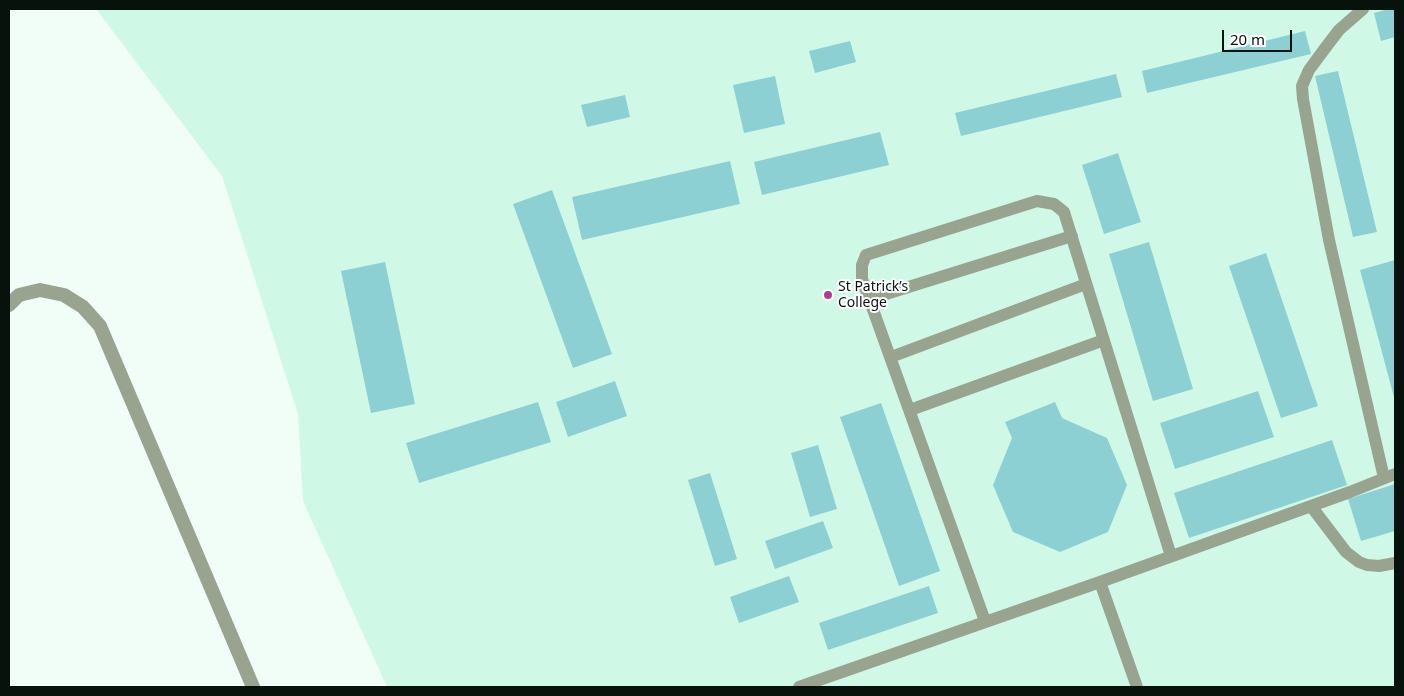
<!DOCTYPE html>
<meta charset="utf-8">
<style>
body{margin:0}
#map{position:relative;width:1404px;height:696px;overflow:hidden;background:#f0fef7;font-family:"Noto Sans",sans-serif}
canvas{display:block}
.frame{position:absolute;inset:0;border:10px solid #07120d;pointer-events:none}
.scale{position:absolute;left:1222px;top:30px;width:70px;height:22px;box-sizing:border-box;border:2px solid #07120d;border-top:0;padding-left:6px;font-size:15px;line-height:18px;white-space:nowrap;color:#07120d;-webkit-text-stroke:4px #fff;paint-order:stroke}
</style>
<div id="map">
<canvas width="1404" height="696"></canvas>
<div class="frame"></div>
<div class="scale">20 m</div>
</div>
<script>
const ctx = document.querySelector('canvas').getContext('2d');
ctx.lineJoin = 'round';
function fill(path, color) {
  ctx.fillStyle = color;
  ctx.fill(path, 'evenodd');
}
function shape(rows) {
  const path = new Path2D();
  for (const r of rows) {
    path.moveTo(r[0], r[1]);
    for (let i = 2; i < r.length; i += 2) path.lineTo(r[i], r[i + 1]);
  }
  return path;
}
function trace(path, color, width, dash) {
  ctx.strokeStyle = color;
  ctx.lineWidth = width;
  ctx.lineCap = dash ? 'butt' : 'round';
  ctx.setLineDash(dash || []);
  ctx.stroke(path);
}
function label(font, color, halo, rows, align = 'center') {
  ctx.font = font + ' "Noto Sans",sans-serif';
  ctx.lineWidth = 4;
  ctx.setLineDash([]);
  ctx.textBaseline = 'middle';
  ctx.strokeStyle = halo;
  ctx.fillStyle = color;
  for (const [text, x, y, turn = 0] of rows) {
    ctx.save();
    ctx.translate(x, y);
    ctx.rotate((+turn || 0) * Math.PI / 180);
    ctx.textAlign = isNaN(turn) ? turn : align;
    if (halo) ctx.strokeText(text, 0, 0);
    ctx.fillText(text, 0, 0);
    ctx.restore();
  }
}
const built = shape([
 [96,9,1395,9,1395,687,387,687,303,501,298,414,222,176]
]);
const building = shape([
 [1389,9,1395,9,1395,37,1381,41,1374,13],
 [1305,31,1311,54,1147,93,1142,71],
 [850,41,856,62,815,73,809,51],
 [1338,71,1377,232,1353,237,1315,76],
 [1116,74,1122,97,961,136,955,113],
 [775,76,785,124,744,133,733,85],
 [625,95,630,117,587,127,581,105],
 [880,132,889,165,762,195,754,162],
 [1118,153,1141,222,1104,234,1082,165],
 [730,161,740,204,582,240,572,197],
 [552,190,612,354,573,368,513,204],
 [1149,242,1193,389,1153,401,1109,254],
 [1266,253,1318,406,1281,418,1229,266],
 [1395,260,1395,401,1360,270],
 [385,262,415,404,371,413,341,271],
 [615,381,627,416,568,437,556,402],
 [1258,391,1274,437,1175,469,1160,423],
 [538,402,551,442,419,483,406,443],
 [1055,402,1062,418,1107,438,1127,485,1108,532,1060,552,1013,532,993,485,1012,438,1005,422],
 [881,403,940,571,899,586,840,417],
 [1332,440,1347,485,1189,538,1174,493],
 [818,445,837,509,810,517,791,453],
 [710,473,737,559,715,566,688,480],
 [1395,484,1395,531,1361,541,1348,499],
 [823,521,833,548,775,569,765,541],
 [789,576,799,602,739,623,730,597],
 [929,586,938,613,828,650,819,623]
]);
const service = shape([
 [1363,9,1339,30,1326,47,1309,70,1302,86,1303,99,1329,240,1384,478],
 [870,299,1072,236],
 [891,357,1086,284],
 [910,410,1104,340],
 [1311,506,1346,552,1359,562,1367,565,1379,566,1395,563],
 [1100,582,1137,687],
 [985,621,862,279,862,265,866,255,1037,201,1054,204,1064,212,1171,556],
 [799,687,1100,582,1350,492,1395,474]
]);
const minor = shape([
 [9,305,19,295,40,290,64,295,83,307,100,326,253,687]
]);
const markers = [
 [828,295,5,"#ae3b95"]
];
const poiNames = [
 ["St Patrick’s",838,287],
 ["College",838,303]
];
fill(built, '#cff9e6');
fill(building, '#8dd0d4');
trace(service, '#99a490', 12);
trace(minor, '#99a490', 14);
for (const [x, y, r, color] of markers) {
  const dot = new Path2D();
  dot.arc(x, y, r, 0, 2 * Math.PI);
  ctx.fillStyle = color;
  ctx.fill(dot);
  trace(dot, '#fff', 2);
}
label('14px', '#07120d', '#fff', poiNames, 'left');
</script>
